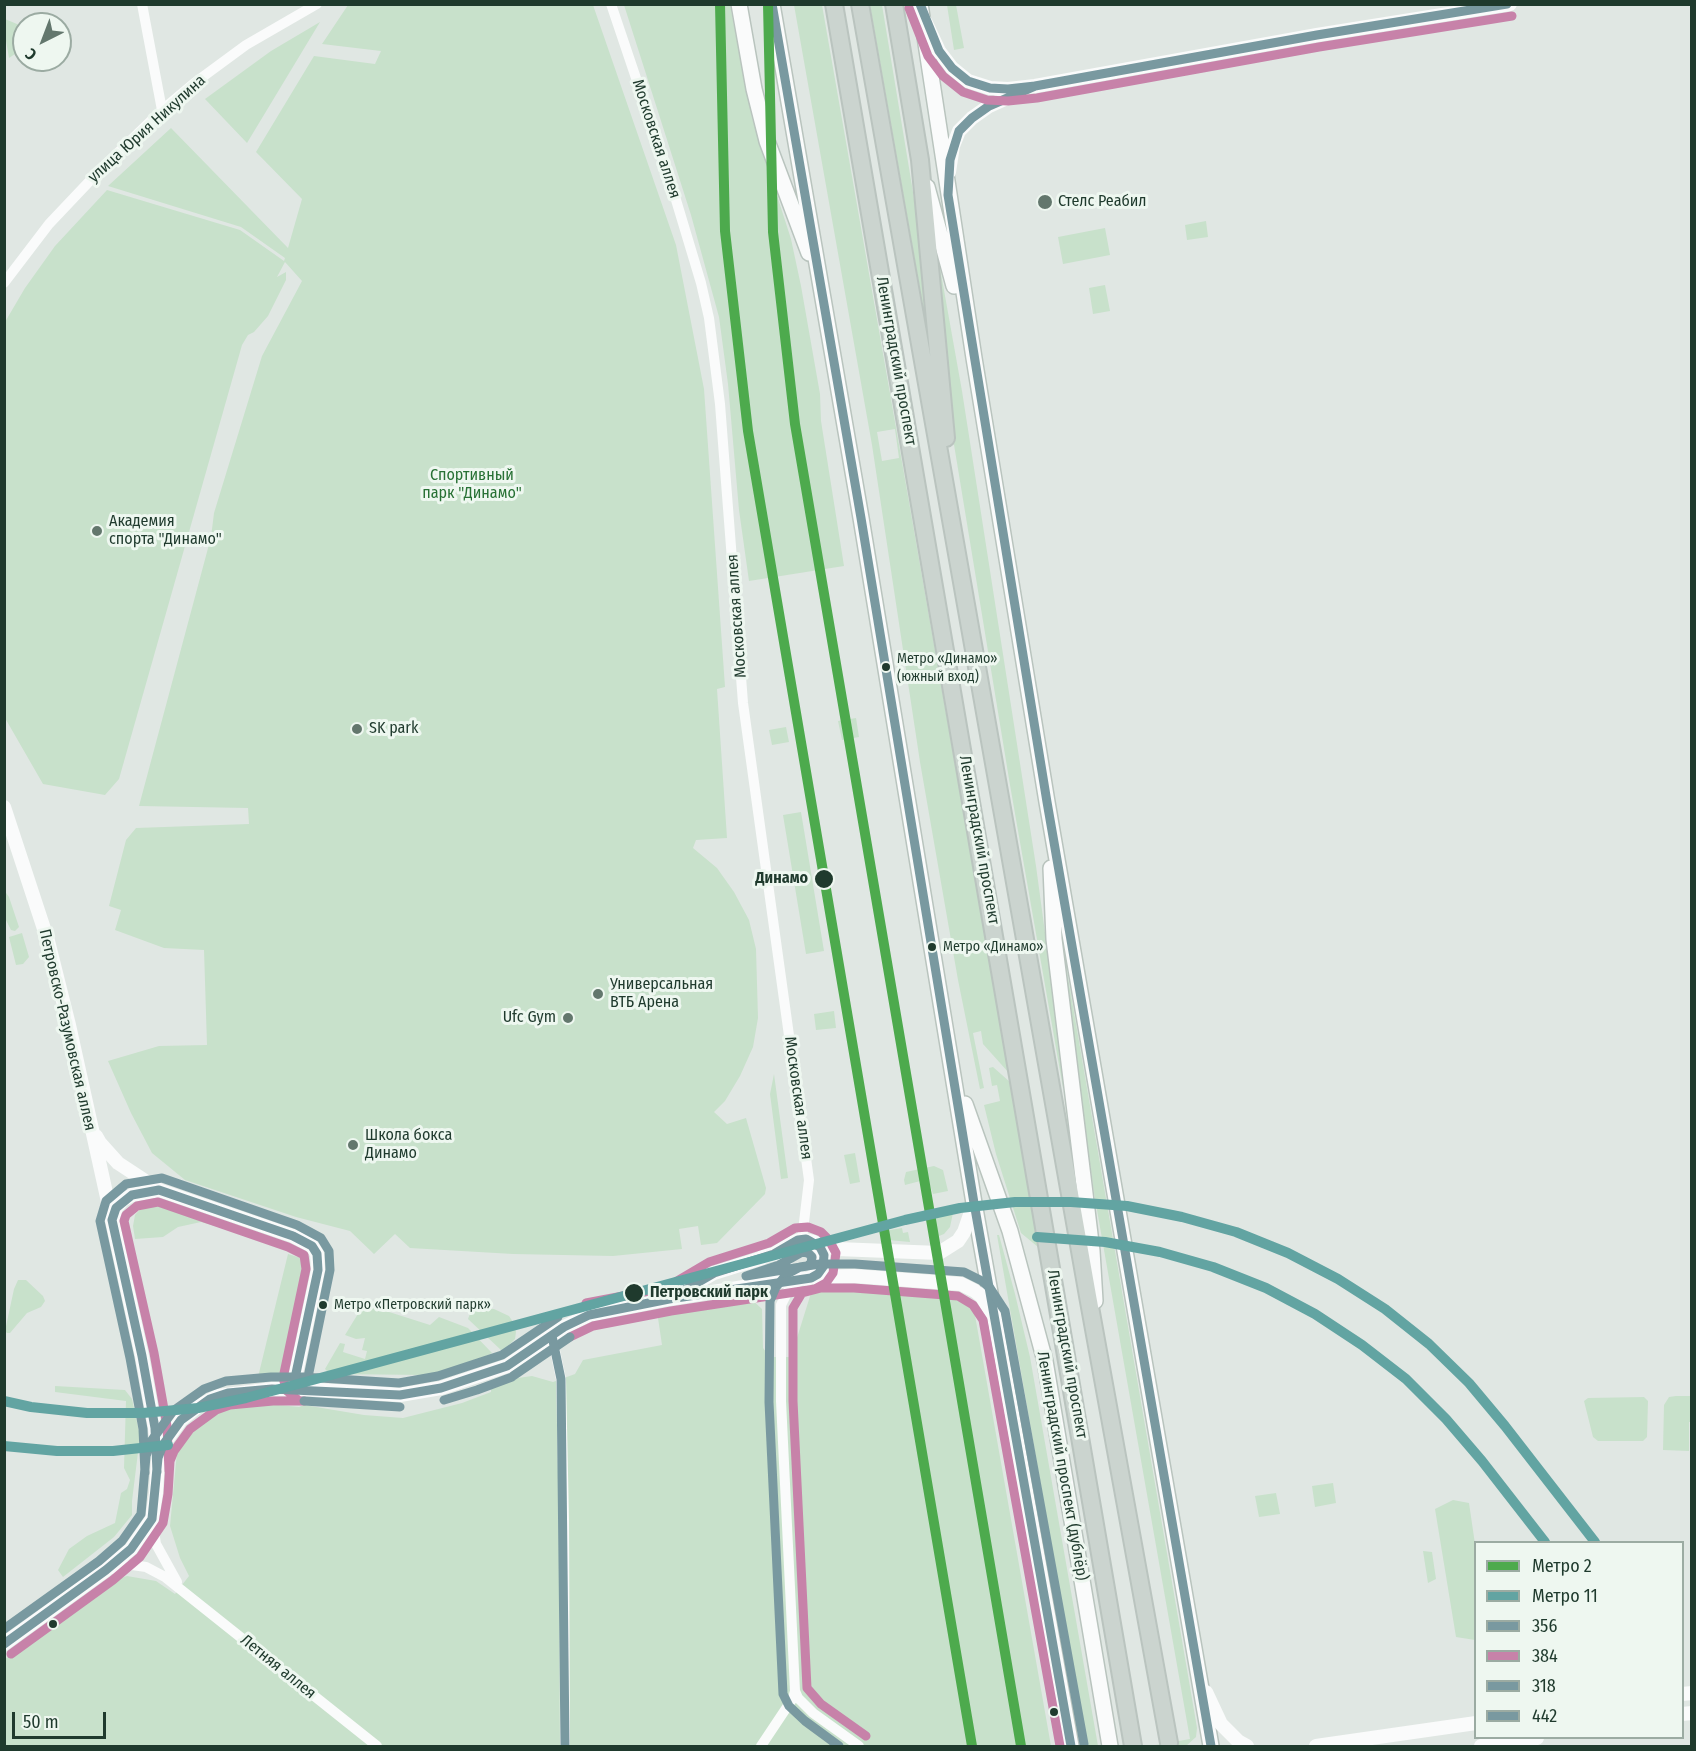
<!DOCTYPE html>
<meta charset="utf-8">
<style>
body{margin:0}
#map{position:relative;width:1696px;height:1751px;overflow:hidden;background:#e0e7e3;font-family:"Fira Sans Condensed",sans-serif}
canvas{display:block}
.frame{position:absolute;inset:0;border:6px solid #1f3a2d;pointer-events:none}
.legend{position:absolute;left:1474px;top:1541px;width:210px;height:198px;box-sizing:border-box;background:#eef7f0;border:2px solid #9baba2;margin:0;padding:8px 10px;list-style:none;font-size:18px;color:#1f3a2d}
.legend li{display:flex;align-items:center;gap:12px;height:30px}
.legend b{width:30px;border:2px solid #9baba2}
.north{position:absolute;left:12px;top:12px;width:60px;height:60px;box-sizing:border-box;background:#eef7f0;border:2px solid #9baba2;border-radius:50%;rotate:222deg;font-size:16px;font-weight:700;line-height:24px;text-align:center;color:#1f3a2d}
.north::after{content:'';display:block;margin:auto;width:21px;height:27px;background:#63776d;clip-path:polygon(50% 0,100% 100%,50% 72%,0 100%)}
.scale{position:absolute;left:12px;top:1712px;width:94px;height:27px;box-sizing:border-box;border:3px solid #1f3a2d;border-top:0;padding-left:8px;font-size:18px;line-height:21px;white-space:nowrap;color:#1f3a2d;-webkit-text-stroke:4px #eef7f0;paint-order:stroke}
</style>
<div id="map">
<canvas width="1696" height="1751"></canvas>
<div class="frame"></div>
<ul class="legend">
<li><b style="height:8px;background:#4daa4d"></b>Метро 2</li>
<li><b style="height:8px;background:#62a4a2"></b>Метро 11</li>
<li><b style="height:8px;background:#7999a0"></b>356</li>
<li><b style="height:8px;background:#c782a9"></b>384</li>
<li><b style="height:8px;background:#7999a0"></b>318</li>
<li><b style="height:8px;background:#7999a0"></b>442</li>
</ul>
<div class="north">С</div>
<div class="scale">50 m</div>
</div>
<script>
const g = document.querySelector('canvas').getContext('2d');
g.lineJoin = 'round';
function fill(path, color) {
  g.fillStyle = color;
  g.fill(path, 'evenodd');
}
function poly(rows) {
  const path = new Path2D();
  for (const r of rows) {
    path.moveTo(r[0], r[1]);
    for (let i = 2; i < r.length; i += 2) path.lineTo(r[i], r[i + 1]);
  }
  return path;
}
function stroke(path, color, width, dash) {
  g.strokeStyle = color;
  g.lineWidth = width;
  g.lineCap = dash ? 'butt' : 'round';
  g.setLineDash(dash || []);
  g.stroke(path);
}
function write(font, color, halo, rows, align = 'center') {
  g.font = font + ' "Fira Sans Condensed",sans-serif';
  g.lineWidth = 6;
  g.setLineDash([]);
  g.textBaseline = 'middle';
  g.strokeStyle = halo;
  g.fillStyle = color;
  for (const [text, x, y, turn = 0] of rows) {
    g.save();
    g.translate(x, y);
    g.rotate((+turn || 0) * Math.PI / 180);
    g.textAlign = isNaN(turn) ? turn : align;
    if (halo) g.strokeText(text, 0, 0);
    g.fillText(text, 0, 0);
    g.restore();
  }
}
const green = poly([
 [348,5,593,5,676,245,704,389,725,687,717,689,727,838,696,840,693,848,717,868,734,892,749,920,756,949,758,1018,753,1047,740,1076,725,1101,714,1112,727,1124,746,1118,766,1188,765,1194,717,1243,701,1245,698,1226,679,1229,682,1249,613,1256,513,1254,410,1248,395,1234,374,1254,350,1231,296,1217,185,1180,152,1153,131,1113,108,1061,159,1046,207,1045,204,950,164,948,115,930,121,910,109,906,126,840,136,828,249,824,248,808,139,806,211,537,214,513,262,356,302,281,285,262,277,277,286,272,286,280,268,316,254,332,248,335,242,345,119,779,105,795,43,784,5,718,5,322,25,288,55,246,107,190,240,230,284,261,285,258,241,227,108,186,171,128,288,248,302,199,256,152,314,56,375,64,381,51,322,44],
 [624,5,730,5,752,118,791,239,801,286,820,394,821,421,844,566,749,581,739,510,728,384,719,317,691,215],
 [794,5,822,5,1009,1073,983,1044,981,1031,973,1033,984,1088,980,1089,958,980,920,762,872,445],
 [895,429,899,458,882,461,877,432],
 [870,5,882,5,913,192,934,345,930,346],
 [947,5,956,5,964,48,954,50],
 [5,19,24,27,24,48,9,58,5,35],
 [320,22,247,143,205,99,271,51],
 [927,195,962,391,1036,866,1066,1088,1063,1088,1010,785,946,396],
 [1206,221,1208,237,1187,240,1185,225],
 [1105,228,1110,255,1063,264,1058,237],
 [1105,285,1110,311,1093,314,1089,288],
 [856,718,859,737,842,740,838,721],
 [786,727,789,742,772,745,769,730],
 [801,812,824,951,806,954,783,815],
 [4,890,9,897,19,927,15,931,11,930,5,918],
 [22,933,29,957,23,964,16,965,9,937],
 [1065,960,1195,1716,1197,1728,1196,1737,1186,1746,1150,1746,1190,1739,1094,1193,1062,961],
 [834,1011,836,1028,816,1030,814,1014],
 [993,1067,1010,1082,1038,1247,1021,1233,996,1154,984,1105,1000,1101,997,1085,992,1086,989,1068],
 [774,1074,788,1178,781,1179,770,1094],
 [855,1153,860,1182,850,1184,844,1155],
 [934,1166,943,1170,948,1191,933,1194,928,1179,905,1185,904,1180,906,1172],
 [156,1200,166,1201,283,1243,283,1245,201,1222,178,1227,163,1237,135,1239,133,1226,135,1215,144,1205],
 [953,1213,950,1227,944,1234,934,1238,930,1217],
 [902,1228,903,1233,908,1232,910,1242,888,1240,888,1232,890,1230],
 [997,1235,999,1235,1015,1294,1030,1357,1098,1746,1088,1746,1086,1743],
 [288,1254,304,1259,307,1262,309,1272,286,1368,275,1376,267,1379,258,1377],
 [18,1280,26,1280,43,1296,45,1301,41,1307,27,1313,10,1333,7,1333,5,1331,14,1289],
 [822,1288,881,1293,960,1295,969,1298,973,1304,1051,1746,5,1746,4,1660,100,1585,127,1576,156,1581,175,1594,189,1576,180,1558,170,1526,177,1452,182,1439,216,1412,248,1402,272,1402,279,1405,299,1407,304,1405,364,1415,403,1418,462,1403,491,1392,491,1388,518,1378,532,1376,553,1382,575,1374,583,1360,662,1345,658,1318,663,1311,742,1296,750,1298,762,1309,763,1348,770,1357,791,1357,811,1293],
 [364,1304,430,1325,439,1317,468,1328,492,1353,468,1365,426,1375,330,1374,325,1369,340,1343,345,1344,343,1352,365,1359,367,1351,362,1350,365,1338,356,1339,345,1335],
 [472,1308,494,1309,509,1316,513,1322,516,1332,515,1339,510,1344,502,1351,468,1319],
 [55,1386,125,1390,132,1399,140,1436,132,1501,132,1515,114,1537,63,1577,58,1570,69,1549,87,1536,115,1523,121,1493,127,1489,130,1480,124,1468,126,1401,55,1392],
 [1676,1396,1691,1396,1691,1422,1689,1422,1689,1451,1663,1450,1664,1405,1669,1397],
 [1644,1397,1648,1401,1647,1437,1643,1441,1598,1441,1593,1437,1584,1401,1588,1398],
 [1333,1483,1336,1503,1315,1507,1312,1486],
 [1276,1493,1280,1514,1259,1517,1255,1496],
 [1453,1500,1469,1503,1475,1544,1475,1640,1456,1637,1435,1509],
 [1423,1551,1432,1552,1436,1579,1428,1583]
]);
const minor = poly([
 [142,4,162,110],
 [611,4,667,170,701,283,709,318,720,404,743,703,809,1180,802,1239],
 [4,283,49,224,102,168,162,110,193,84,246,45,317,4],
 [552,1336,561,1379,564,1520,565,1746],
 [152,1519,156,1544,177,1582],
 [106,1570,132,1565,146,1567,165,1577,377,1746],
 [795,1691,798,1698,813,1713,859,1746],
 [761,1746,793,1698,795,1691,781,1401,781,1305,790,1287,802,1280]
]);
const tertiary = poly([
 [925,21,939,51,952,68,968,81,990,88,1008,89,1035,86,1317,35,1510,4],
 [949,172,953,146,959,131,972,118,989,106,1020,92],
 [4,807,48,941,69,1025,142,1356,155,1428,158,1458,156,1493,152,1519,131,1549,106,1570,4,1644],
 [96,1136,100,1143,118,1163,159,1190,293,1236,312,1246,317,1254,318,1270,295,1378,297,1384,304,1389],
 [112,1220,116,1208,123,1200,132,1195,159,1190],
 [818,1244,837,1249,939,1253,958,1241,964,1232,974,1203],
 [813,1277,854,1276,961,1284,975,1291,982,1297,993,1315],
 [676,1295,714,1273,762,1258,762,1257,774,1254,794,1242,802,1239,814,1242,823,1251,824,1263,818,1274,807,1279,798,1278,791,1274,786,1268,785,1259,786,1251,791,1245],
 [159,1456,163,1445,181,1420,197,1407,218,1396,272,1389,304,1389,400,1395,441,1388,507,1366,564,1327,589,1315,669,1299,800,1278],
 [1206,1692,1221,1724,1238,1741,1247,1746],
 [1682,1694,1692,1693],
 [1682,1714,1692,1713],
 [1316,1746,1476,1723],
 [1481,1746,1537,1738]
]);
const secondary = poly([
 [739,4,754,89,767,141,809,253],
 [772,4,861,518,974,1203,1071,1746],
 [920,4,974,358,1047,802,1211,1746],
 [927,187,954,286],
 [1051,868,1054,939,1092,1251,1095,1301],
 [965,1104,1010,1231,1045,1361,1110,1746]
]);
const primary = poly([
 [834,4,1133,1746],
 [860,4,1088,1296,1169,1743],
 [894,4,920,160,946,438]
]);
const bus1 = poly([
 [772,4,861,518,974,1203,1071,1746],
 [920,4,939,51,952,68,968,81,990,88,1008,89,1035,86],
 [1211,1746,1047,802,948,195,950,160,959,131,972,118,989,106,1035,86,1317,35,1507,4]
]);
const bus2 = poly([
 [909,8,928,56,943,76,963,92,987,100,1008,101,1037,98,1319,47,1512,16],
 [570,1337,593,1326,671,1311,815,1289,826,1283,833,1273,836,1253,829,1240,821,1232,808,1227,795,1228,769,1243,709,1262,665,1288,586,1303],
 [169,1471,167,1426,154,1353,124,1221,126,1215,137,1206,158,1202,288,1247,304,1255,306,1269,283,1378,287,1391,297,1399],
 [11,1654,113,1580,140,1557,163,1523,168,1494,170,1461,174,1451,190,1429,216,1410,230,1405,273,1401,304,1401],
 [866,1736,821,1704,807,1688,793,1401,793,1308,802,1293,821,1288,854,1288,958,1296,973,1305,983,1320,1060,1746]
]);
const bus3 = poly([
 [802,1252,808,1253,812,1257,811,1263,807,1266,746,1276,779,1265,802,1252],
 [513,1376,570,1337],
 [444,1400,477,1390,512,1377],
 [304,1401,400,1407],
 [145,1473,143,1429,130,1358,100,1221,106,1201,126,1184,162,1178,297,1225,321,1238,329,1251,330,1270,308,1377,311,1379],
 [4,1629,99,1561,122,1541,141,1514,146,1456,152,1440,173,1411,204,1389,226,1381,271,1377,305,1377,399,1383,438,1376,502,1355,558,1317],
 [839,1746,805,1721,789,1706,783,1694,769,1402,770,1301,776,1287,787,1274,800,1267,820,1264,855,1264,964,1272,982,1281,990,1288,1005,1311,1084,1744]
]);
const bus4 = poly([
 [806,1239,820,1247,824,1255,823,1267,818,1274,811,1278,669,1299,714,1273,774,1254,798,1240,806,1239],
 [552,1336,561,1379,565,1746],
 [157,1472,155,1428,142,1356,112,1220,116,1208,132,1195,159,1190,293,1236,312,1246,317,1254,318,1270,295,1378,297,1384,304,1389],
 [4,1644,106,1570,131,1549,152,1519,158,1458,163,1445,181,1420,210,1399,228,1393,272,1389,400,1395,441,1388,507,1366,564,1327,589,1315,669,1299]
]);
const metro1 = poly([
 [720,4,725,231,748,431,972,1746],
 [768,4,773,232,795,424,1021,1746]
]);
const metro2 = poly([
 [1037,1237,1105,1242,1160,1252,1213,1267,1266,1288,1315,1314,1362,1345,1406,1379,1446,1419,1482,1461,1545,1542],
 [4,1401,31,1407,87,1413,143,1413,198,1408,246,1398,905,1220,960,1208,1015,1202,1071,1202,1127,1206,1182,1217,1236,1232,1288,1253,1338,1279,1385,1309,1429,1344,1469,1383,1505,1426,1595,1542],
 [4,1446,57,1451,113,1451,168,1445]
]);
const markers = [
 [1045,202,8,"#63776d"],
 [97,531,6,"#63776d"],
 [886,667,5,"#1f3a2d"],
 [357,729,6,"#63776d"],
 [824,879,10,"#1f3a2d"],
 [932,947,5,"#1f3a2d"],
 [598,994,6,"#63776d"],
 [568,1018,6,"#63776d"],
 [353,1145,6,"#63776d"],
 [634,1293,10,"#1f3a2d"],
 [323,1305,5,"#1f3a2d"],
 [53,1624,5,"#1f3a2d"],
 [1054,1712,5,"#1f3a2d"]
];
const busNames = [
 ["Метро «Динамо»",897,659],
 ["(южный вход)",897,677],
 ["Метро «Динамо»",943,947],
 ["Метро «Петровский парк»",334,1305]
];
const streetNames = [
 ["улица Юрия Никулина",147,129,-42],
 ["Московская аллея",656,139,72],
 ["Ленинградский проспект",896,361,80],
 ["Московская аллея",737,616,-94],
 ["Ленинградский проспект",979,840,80],
 ["Петровско-Разумовская аллея",67,1030,77],
 ["Московская аллея",798,1098,82],
 ["Ленинградский проспект",1067,1354,80],
 ["Ленинградский проспект (дублёр)",1062,1466,80],
 ["Летняя аллея",278,1667,39]
];
const poiNames = [
 ["Стелс Реабил",1058,202],
 ["Академия",109,522],
 ["спорта \"Динамо\"",109,540],
 ["SK park",369,729],
 ["Универсальная",610,985],
 ["ВТБ Арена",610,1003],
 ["Ufc Gym",556,1018,"right"],
 ["Школа бокса",365,1136],
 ["Динамо",365,1154]
];
const parkNames = [
 ["Спортивный",472,476],
 ["парк \"Динамо\"",472,494]
];
const stopNames = [
 ["Динамо",808,879],
 ["Петровский парк",650,1293,"left"]
];
fill(green, '#c8e1cb');
stroke(secondary, '#b9c4be', 18);
stroke(primary, '#bac4bf', 20);
stroke(minor, '#fafbfb', 10);
stroke(tertiary, '#fafbfb', 14);
stroke(secondary, '#fafbfb', 15);
stroke(primary, '#cbd4cf', 16);
stroke(bus1, '#7999a0', 9);
stroke(bus2, '#c782a9', 9);
stroke(bus3, '#7999a0', 9);
stroke(bus4, '#7999a0', 9);
stroke(metro1, '#4daa4d', 10);
stroke(metro2, '#62a4a2', 10);
for (const [x, y, r, color] of markers) {
  const dot = new Path2D();
  dot.arc(x, y, r, 0, 2 * Math.PI);
  g.fillStyle = color;
  g.fill(dot);
  stroke(dot, '#eef7f0', 2);
}
write('14px', '#1f3a2d', '#eef7f0', busNames, 'left');
write('16px', '#1f3a2d', '#eef7f0', streetNames);
write('16px', '#1f3a2d', '#eef7f0', poiNames, 'left');
write('16px', '#287135', '#eef7f0', parkNames);
write('bold 16px', '#1f3a2d', '#eef7f0', stopNames, 'right');
</script>
